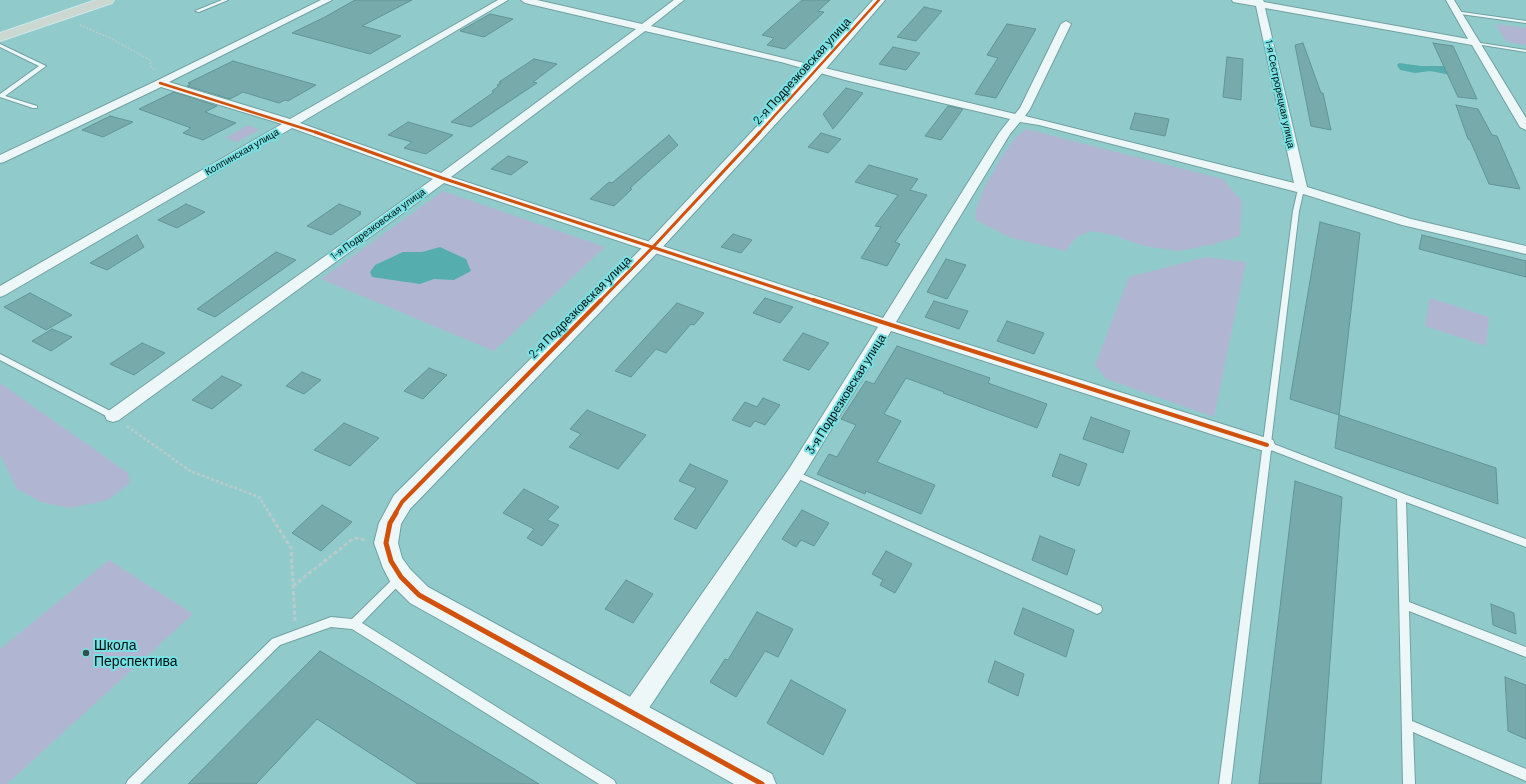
<!DOCTYPE html>
<meta charset="utf-8">
<style>
body{margin:0}
canvas{display:block;background:#91cacb}
</style>
<canvas width="1526" height="784"></canvas>
<script>
const g = document.querySelector('canvas').getContext('2d');
g.lineJoin = 'round';
function fill(path, color) {
  g.fillStyle = color;
  g.fill(path, 'evenodd');
}
function poly(rows) {
  const path = new Path2D();
  for (const r of rows) {
    path.moveTo(r[0], r[1]);
    for (let i = 2; i < r.length; i += 2) path.lineTo(r[i], r[i + 1]);
  }
  return path;
}
function stroke(path, color, width, dash) {
  g.strokeStyle = color;
  g.lineWidth = width;
  g.lineCap = dash ? 'butt' : 'round';
  g.setLineDash(dash || []);
  g.stroke(path);
}
function write(font, color, halo, rows, align = 'center') {
  g.font = font + ' Barlow,sans-serif';
  g.lineWidth = 4;
  g.setLineDash([]);
  g.textBaseline = 'middle';
  g.strokeStyle = halo;
  g.fillStyle = color;
  for (const [text, x, y, turn = 0] of rows) {
    g.save();
    g.translate(x, y);
    g.rotate((+turn || 0) * Math.PI / 180);
    g.textAlign = isNaN(turn) ? turn : align;
    if (halo) g.strokeText(text, 0, 0);
    g.fillText(text, 0, 0);
    g.restore();
  }
}
const green = poly([
 [1495,24,1526,28,1526,45,1507,42],
 [248,125,260,130,237,142,225,138],
 [1026,129,1223,179,1242,201,1240,236,1214,244,1179,251,1144,246,1113,235,1091,231,1077,237,1065,251,1012,238,975,220,977,206,984,188,1002,156,1016,137],
 [443,191,605,247,494,351,321,279],
 [403,252,422,252,454,280,434,279,420,284],
 [1206,257,1246,262,1214,417,1106,379,1095,365,1129,277],
 [1430,298,1489,317,1486,346,1425,326],
 [0,383,128,473,130,483,108,500,70,508,41,502,17,489,0,455],
 [109,560,193,614,7,784,0,784,0,649]
]);
const water = poly([
 [1399,63,1421,66,1448,66,1451,75,1430,71,1415,73,1400,70,1397,65],
 [440,247,466,259,471,271,454,280,434,279,420,284,372,277,370,272,375,265,403,252,422,252]
]);
const building = poly([
 [355,0,412,0,362,26,401,36,370,54,292,33,325,17,355,0],
 [802,0,830,0,818,11,824,12,785,49,767,45,774,38,762,35,802,0],
 [924,7,942,11,916,41,897,37,924,7],
 [490,14,513,19,484,37,460,31,490,14],
 [1007,24,1036,29,996,98,975,94,998,58,987,55,1007,24],
 [1303,43,1321,93,1323,93,1331,130,1311,126,1295,45,1303,43],
 [1433,43,1453,46,1477,99,1458,97,1433,43],
 [893,47,920,53,906,70,879,64,893,47],
 [1227,57,1243,59,1241,100,1223,97,1227,57],
 [534,59,557,64,533,82,537,83,471,127,451,122,494,92,492,91,499,86,497,85,501,83,499,82,534,59],
 [233,61,316,85,288,101,285,100,279,103,243,92,230,99,187,86,191,84,188,83,233,61],
 [846,88,863,93,833,129,823,114,846,88],
 [174,92,217,106,205,112,236,123,203,140,183,133,191,128,139,109,174,92],
 [1456,105,1478,109,1492,135,1497,136,1520,189,1489,184,1470,140,1468,139,1456,105],
 [948,106,963,109,941,140,925,136,948,106],
 [1135,113,1169,119,1165,136,1130,129,1135,113],
 [110,116,133,122,103,137,82,130,110,116],
 [408,122,453,135,426,154,404,148,412,142,388,135,408,122],
 [821,133,841,139,828,153,808,147,821,133],
 [669,135,678,145,630,188,632,189,614,206,590,199,609,182,612,183,669,135],
 [508,156,528,162,511,175,491,169,508,156],
 [869,165,918,179,910,190,927,195,895,242,900,244,887,266,861,258,881,227,875,226,898,195,855,182,869,165],
 [186,204,205,212,177,228,158,220,186,204],
 [339,204,361,212,359,213,361,214,331,235,307,226,339,204],
 [1320,222,1360,233,1339,415,1290,399,1320,222],
 [733,234,752,240,741,253,721,247,733,234],
 [137,235,144,247,107,270,90,263,137,235],
 [1422,235,1526,261,1526,277,1419,249,1422,235],
 [276,252,296,260,215,317,197,309,276,252],
 [946,259,966,265,947,299,927,292,946,259],
 [30,293,72,315,46,330,4,307,30,293],
 [765,298,793,307,780,323,753,313,765,298],
 [934,301,968,311,959,329,925,317,934,301],
 [677,303,704,313,694,325,691,324,666,353,656,349,631,377,615,371,677,303],
 [1007,321,1044,333,1034,354,997,341,1007,321],
 [52,329,72,337,51,351,32,341,52,329],
 [803,333,829,343,809,370,783,360,803,333],
 [142,343,165,353,134,375,110,364,142,343],
 [897,346,990,378,988,383,1047,404,1037,428,943,393,944,392,906,378,884,414,901,421,877,462,935,485,921,514,866,491,865,494,817,474,829,454,837,457,856,425,841,419,866,381,874,384,897,346],
 [429,368,447,375,423,399,404,391,429,368],
 [302,372,321,380,304,394,286,386,302,372],
 [222,376,242,385,212,409,192,400,222,376],
 [763,398,780,405,765,425,755,421,750,427,732,420,745,402,757,407,763,398],
 [587,410,646,435,618,469,569,447,581,434,570,429,587,410],
 [1339,415,1496,468,1498,504,1335,448,1339,415],
 [1091,417,1130,431,1123,453,1083,439,1091,417],
 [344,423,379,438,350,466,314,450,344,423],
 [1060,454,1087,464,1079,486,1052,476,1060,454],
 [690,464,728,481,696,529,674,519,696,488,679,481,690,464],
 [1295,481,1342,497,1321,784,1259,784,1295,481],
 [524,489,559,507,547,520,559,525,542,546,527,538,534,529,503,513,524,489],
 [322,505,352,522,321,551,292,533,322,505],
 [802,510,829,523,814,546,801,540,796,547,782,539,802,510],
 [1040,536,1075,550,1067,575,1032,560,1040,536],
 [886,551,912,564,895,593,880,585,883,580,872,574,886,551],
 [626,580,653,594,633,623,605,609,626,580],
 [1491,604,1514,613,1516,634,1493,625,1491,604],
 [1023,608,1074,630,1066,657,1014,634,1023,608],
 [757,612,793,629,778,657,765,651,736,697,710,682,725,659,728,660,757,612],
 [320,651,539,784,418,784,317,719,256,784,188,784,320,651],
 [995,661,1024,674,1018,696,988,682,995,661],
 [1505,677,1526,685,1526,739,1508,731,1505,677],
 [791,680,846,710,823,755,767,723,791,680]
]);
const pathFar2 = poly([
 [80,25,110,38,150,60,151,67,156,70]
]);
const pathFar1 = poly([
 [127,426,190,471,259,497,270,514]
]);
const path = poly([
 [269,513,291,548,295,621],
 [293,586,354,538,366,540]
]);
const service = poly([
 [222,0,228,0,199,12,195,11,222,0],
 [1455,11,1526,21,1526,23,1453,13,1453,11,1455,11],
 [1474,42,1526,50,1526,52,1476,44,1474,43,1474,42],
 [0,44,46,66,5,96,37,106,37,108,33,108,0,97,0,94,39,66,0,47,0,44],
 [1301,187,1304,189,1299,211,1271,443,1404,494,1526,539,1526,547,1406,502,1409,602,1526,647,1526,657,1409,611,1412,721,1526,769,1526,781,1413,732,1415,784,1403,784,1397,499,1271,450,1231,784,1219,784,1293,211,1298,189,1301,187],
 [0,354,116,414,117,416,116,418,110,418,0,360,0,354],
 [795,471,1101,606,1102,609,1101,612,1097,614,1093,612,792,476,791,474,792,472,795,471],
 [400,574,403,575,405,578,403,581,362,623,614,780,616,784,599,784,352,629,331,627,280,645,140,784,126,784,128,780,272,639,331,617,352,619,397,575,400,574]
]);
const minor = poly([
 [321,0,332,0,169,82,290,119,498,0,508,0,300,123,441,173,636,29,525,3,521,0,537,0,642,24,674,0,684,0,651,26,1015,114,1020,108,1061,24,1066,21,1071,24,1030,109,1025,116,1294,183,1256,6,1233,2,1232,0,1263,0,1264,2,1468,39,1446,0,1454,0,1526,118,1526,130,1520,127,1472,45,1265,8,1307,187,1411,219,1526,246,1526,254,1402,225,1297,192,1039,125,1020,122,1010,134,896,322,1273,440,1275,445,1273,450,1267,452,891,331,801,479,641,720,633,723,625,720,622,712,625,704,789,469,878,327,444,183,119,420,113,422,107,420,105,416,107,412,433,179,292,128,5,295,0,297,0,286,282,124,161,87,4,162,0,163,0,155,156,81,321,0],
 [645,31,781,62,845,80,1010,119,999,133,883,318,451,177,645,31]
]);
const tertiary = poly([
 [873,0,885,0,817,79,659,251,410,509,401,524,398,543,402,558,410,569,428,587,772,774,776,784,734,784,410,603,392,585,383,568,374,543,379,523,394,495,647,243,807,73,873,0]
]);
const trunk = poly([
 [96,0,114,0,112,3,0,41,0,33,96,0]
]);
const cyclewayFar3 = poly([
 [160,83,318,133],
 [759,133,879,0]
]);
const cyclewayFar2 = poly([
 [315,132,442,178,816,301],
 [600,301,653,247,760,132]
]);
const cyclewayFar1 = poly([
 [813,300,1267,445],
 [395,514,402,502,601,300]
]);
const cycleway = poly([
 [396,513,390,523,386,543,391,561,401,577,419,595,762,784]
]);
const markers = [
 [86,653,4,"#335051"]
];
const farStreetnames = [
 ["1-я Сестрорецкая улица",1280,94,78],
 ["Колпинская улица",242,152,-30],
 ["1-я Подрезковская улица",378,224,-36]
];
const streetNames = [
 ["2-я Подрезковская улица",802,71,-48],
 ["2-я Подрезковская улица",580,307,-45],
 ["3-я Подрезковская улица",846,394,-58]
];
const nearPoinames = [
 ["Школа",94,645],
 ["Перспектива",94,661]
];
fill(green, '#b0b6d2');
fill(water, '#56adae');
fill(building, '#76aaab');
stroke(building, '#629495', 1);
stroke(service, '#71a1a2', 2);
stroke(minor, '#71a1a2', 2);
stroke(tertiary, '#71a1a2', 2);
stroke(trunk, '#cee7e8', 2);
stroke(pathFar2, '#b9cacb', 1.5, [2, 1.5]);
stroke(pathFar1, '#b9cacb', 2.5, [3, 2]);
stroke(path, '#b9cacb', 3, [4, 2.5]);
fill(service, '#eef7f7');
fill(minor, '#eef7f7');
fill(tertiary, '#eef7f7');
fill(trunk, '#cbd8d2');
stroke(cyclewayFar3, '#d1520c', 2.5);
stroke(cyclewayFar2, '#d1520c', 3);
stroke(cyclewayFar1, '#d1520c', 4);
stroke(cycleway, '#d1520c', 5);
for (const [x, y, r, color] of markers) {
  const dot = new Path2D();
  dot.arc(x, y, r, 0, 2 * Math.PI);
  g.fillStyle = color;
  g.fill(dot);
  stroke(dot, '#79e1e3', 1.5);
}
write('10px', '#000f0f', '#79e1e3', farStreetnames);
write('12px', '#000f0f', '#79e1e3', streetNames);
write('14px', '#000f0f', '#79e1e3', nearPoinames, 'left');
</script>
